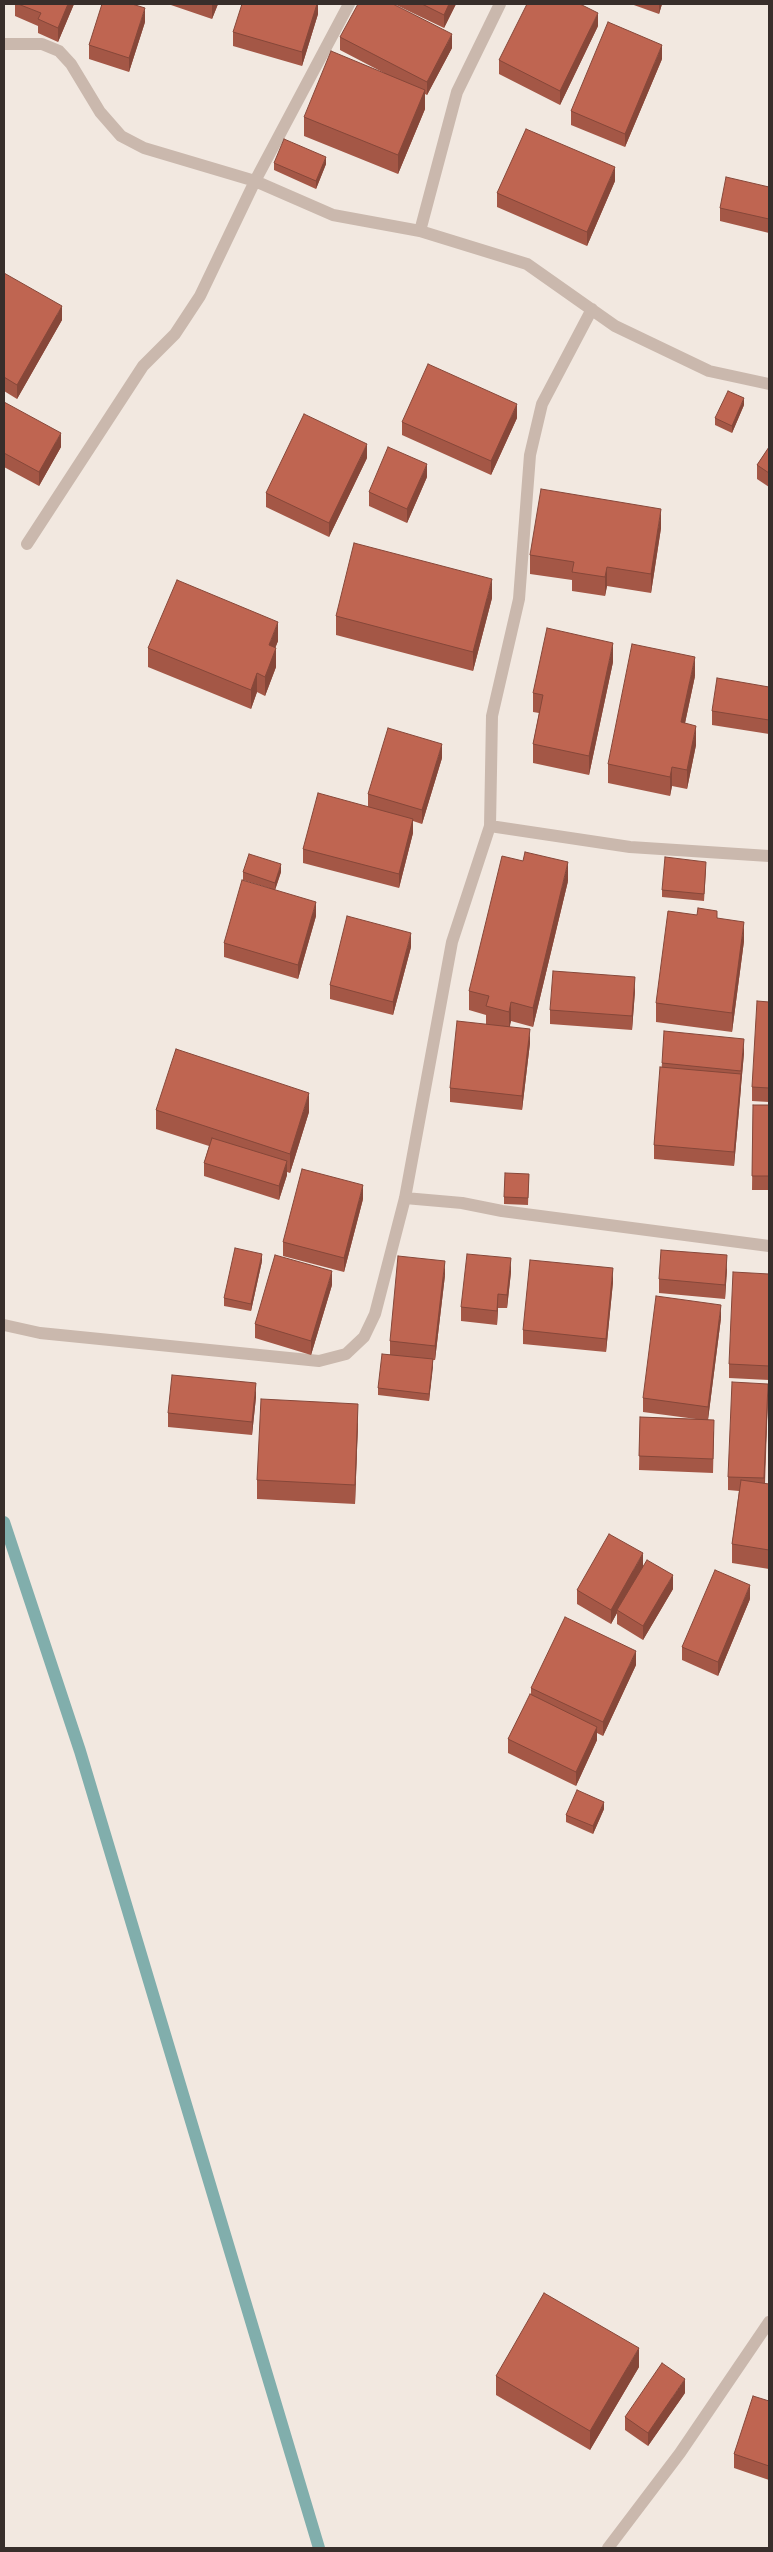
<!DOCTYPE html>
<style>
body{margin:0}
#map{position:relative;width:773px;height:2552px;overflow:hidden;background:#f2e8e0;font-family:"IBM Plex Sans",sans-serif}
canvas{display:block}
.frame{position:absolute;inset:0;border:5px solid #382e2b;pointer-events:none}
</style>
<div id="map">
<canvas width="773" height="2552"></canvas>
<div class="frame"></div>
</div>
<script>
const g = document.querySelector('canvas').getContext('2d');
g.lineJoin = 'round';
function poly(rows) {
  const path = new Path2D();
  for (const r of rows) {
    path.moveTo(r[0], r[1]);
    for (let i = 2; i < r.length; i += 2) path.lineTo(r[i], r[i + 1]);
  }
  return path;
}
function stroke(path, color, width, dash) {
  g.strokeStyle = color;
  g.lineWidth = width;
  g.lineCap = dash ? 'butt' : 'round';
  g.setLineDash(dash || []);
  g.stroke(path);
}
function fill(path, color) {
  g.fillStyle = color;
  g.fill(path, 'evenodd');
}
const stream = poly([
 [4,1522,80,1751,319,2548]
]);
const street = poly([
 [4,44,42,44,59,51,71,64,100,112,121,136,144,148,255,181,333,215,420,231,527,264,615,326,709,371,769,384],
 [420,231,457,92,500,4],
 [27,544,143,366,175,334,200,296,255,181,349,4],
 [490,826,630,847,769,856],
 [405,1198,462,1203,502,1211,769,1246],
 [4,1325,40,1333,319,1361,346,1354,364,1337,375,1314,405,1198,452,942,490,826,492,716,519,599,530,455,542,404,592,309],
 [608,2548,680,2453,769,2322]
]);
const wall = poly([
 [15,4,74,4,58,42,38,33,38,26,15,16],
 [168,4,218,4,212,19],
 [318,4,318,14,302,66,233,46,233,32],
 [394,4,456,4,444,28],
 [631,4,662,4,659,14],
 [145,22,129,72,89,59,89,45],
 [598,26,560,105,499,74,499,60],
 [340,37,452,48,427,95,425,94,425,109,398,174,304,136,304,117,384,73,340,50],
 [662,59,625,147,571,125,571,111],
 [274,163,326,164,316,189,274,170],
 [615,181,587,246,497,207,497,193],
 [769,187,769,233,720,221,720,208],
 [4,273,62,320,17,399,4,391],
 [4,402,61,447,39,486,4,467],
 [744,405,732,433,715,425,715,418],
 [517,418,491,475,402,435,402,422],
 [769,447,769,487,757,479,757,465],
 [367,458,329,537,266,507,266,493],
 [427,477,407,523,369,506,369,492],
 [661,528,651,593,607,586,605,596,572,591,572,580,530,574,530,555],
 [492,598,473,671,336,635,336,616],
 [278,641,275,648,276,667,265,696,257,692,251,709,148,667,148,648],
 [613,662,589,775,533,763,533,744,539,713,533,712,533,693],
 [695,676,685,723,696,745,687,789,672,786,670,796,608,783,608,764],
 [769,687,769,734,712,725,712,711],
 [442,758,422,824,413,821,413,833,399,888,303,863,303,849,368,807,368,794],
 [706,869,704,901,662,897,662,890],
 [243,872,281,872,275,890,316,916,298,979,224,957,224,943,269,888,243,880],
 [568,881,533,1027,511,1021,509,1027,530,1043,522,1110,450,1102,450,1088,486,1024,486,1015,469,1010,469,991],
 [717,918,744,941,732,1032,656,1022,656,1003],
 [411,947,393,1015,330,999,330,985],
 [635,991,632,1030,550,1024,550,1010],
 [769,1002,769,1102,752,1101,752,1087],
 [744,1053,734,1166,654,1159,654,1145,662,1063],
 [753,1105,769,1105,769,1190,752,1190],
 [156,1110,309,1112,290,1173,287,1172,287,1175,279,1200,204,1176,204,1163,209,1146,156,1129],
 [529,1174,528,1205,504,1204,504,1197],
 [363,1199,344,1272,283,1256,283,1242],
 [262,1261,251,1311,224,1306,224,1298],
 [727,1269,725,1299,659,1293,659,1279],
 [511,1272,507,1308,498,1308,497,1325,461,1321,461,1307],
 [769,1274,769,1380,729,1378,729,1364],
 [445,1275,435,1360,433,1360,429,1401,378,1395,378,1388,390,1354,390,1341],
 [613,1282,606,1352,523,1344,523,1330],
 [332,1285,311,1355,255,1338,255,1324],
 [721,1318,708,1419,714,1433,713,1473,639,1470,640,1417,696,1419,643,1412,643,1398],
 [256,1397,252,1435,168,1427,168,1413],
 [768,1397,765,1484,769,1484,769,1569,732,1563,732,1544,739,1491,728,1490,728,1477],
 [358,1423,355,1504,257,1499,257,1480],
 [643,1567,673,1589,643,1640,617,1624,617,1613,611,1624,577,1604,577,1590],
 [750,1599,718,1676,682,1660,682,1647],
 [636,1665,603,1736,597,1733,597,1740,576,1786,508,1753,508,1739,531,1694,531,1688],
 [604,1809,593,1834,566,1822,566,1815],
 [639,2367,590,2450,496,2395,496,2376],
 [685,2393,648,2446,625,2430,625,2417],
 [769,2401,769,2480,734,2468,734,2454]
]);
const shadedWall = poly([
 [68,4,74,4,58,42,58,28],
 [213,4,218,4,212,19,212,5],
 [317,4,318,4,318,14,302,66,302,52],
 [449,4,456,4,444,28,444,15],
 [659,4,662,4,659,14],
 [145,8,145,22,129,72,129,58],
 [598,13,598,26,560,105,560,91],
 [452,34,452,48,427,95,427,82],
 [662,45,662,59,625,147,625,134],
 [425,90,425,109,398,174,398,155],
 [326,157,326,164,316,189,316,181],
 [615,167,615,181,587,246,587,232],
 [62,306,62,320,17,399,17,385],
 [744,398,744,405,732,433,732,426],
 [517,404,517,418,491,475,491,461],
 [61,433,61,447,39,486,39,472],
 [367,444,367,458,329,537,329,523],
 [427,464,427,477,407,523,407,509],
 [661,509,661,528,651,593,651,574],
 [607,567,607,586,605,596,605,577],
 [492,579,492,598,473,671,473,652],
 [278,622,278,641,269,664,269,645],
 [613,643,613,662,589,775,589,756],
 [276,648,276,667,265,696,265,677],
 [695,657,695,676,681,742,681,722],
 [257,673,257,692,251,709,251,690],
 [696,726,696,745,687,789,687,770],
 [442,744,442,758,422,824,422,810],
 [672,767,672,786,670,796,670,777],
 [413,819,413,833,399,888,399,874],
 [568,862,568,881,533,1027,533,1008],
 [281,864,281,872,275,890,275,883],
 [316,902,316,916,298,979,298,965],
 [744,922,744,941,732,1032,732,1013],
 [411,933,411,947,393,1015,393,1002],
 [635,977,635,991,632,1030,632,1016],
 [511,1002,511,1021,509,1031,509,1012],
 [530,1029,530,1043,522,1110,522,1096],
 [744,1039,744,1053,741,1085,741,1071],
 [741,1074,741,1088,734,1166,734,1152],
 [309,1093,309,1112,290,1173,290,1154],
 [287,1161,287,1175,279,1200,279,1186],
 [363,1185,363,1199,344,1272,344,1258],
 [262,1254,262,1261,251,1311,251,1304],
 [727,1255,727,1269,725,1299,725,1285],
 [511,1258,511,1272,507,1308,507,1295],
 [445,1261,445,1275,435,1360,435,1346],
 [613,1268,613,1282,606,1352,606,1339],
 [332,1271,332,1285,311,1355,311,1341],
 [498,1294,498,1308,497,1325,497,1311],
 [721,1305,721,1318,708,1420,708,1407],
 [433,1359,433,1367,429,1401,429,1394],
 [256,1383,256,1397,252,1435,252,1422],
 [768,1384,768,1397,764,1492,764,1478],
 [358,1404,358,1423,355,1504,355,1485],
 [643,1553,643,1567,617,1610,617,1613,611,1624,611,1610],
 [673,1575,673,1589,643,1640,643,1626],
 [750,1585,750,1599,718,1676,718,1662],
 [636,1651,636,1665,603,1736,603,1722],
 [597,1727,597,1740,576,1786,576,1772],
 [604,1802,604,1809,593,1834,593,1826],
 [639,2348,639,2367,590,2450,590,2431],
 [685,2379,685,2393,648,2446,648,2433]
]);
const building = poly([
 [18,4,68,4,58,28,38,19,41,13,18,4],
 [102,4,132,4,145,8,129,58,89,45,102,4],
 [242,4,317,4,302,52,233,32,242,4],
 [358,4,393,4,452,34,427,82,340,37,358,4],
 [422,4,449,4,444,15,422,4],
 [527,4,580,4,598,13,560,91,499,60,527,4],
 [608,22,662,45,625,134,571,111,608,22],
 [331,51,425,90,398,155,304,117,331,51],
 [526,129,615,167,587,232,497,193,526,129],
 [284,139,326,157,316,181,274,163,284,139],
 [726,177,769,187,769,219,720,208,726,177],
 [4,273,62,306,17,385,4,377,4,273],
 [428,364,517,404,491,461,402,422,428,364],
 [728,391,744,398,732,426,715,418,728,391],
 [4,402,61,433,39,472,4,453,4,402],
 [304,414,367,444,329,523,266,493,304,414],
 [388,447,427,464,407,509,369,492,388,447],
 [769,447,769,473,757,465,769,447],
 [541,489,661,509,651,574,607,567,605,577,572,572,574,562,530,555,541,489],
 [354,543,492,579,473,652,336,616,354,543],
 [177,580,278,622,269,645,276,648,265,677,257,673,251,690,148,648,177,580],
 [547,628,613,643,589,756,533,744,543,695,533,693,547,628],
 [632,644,695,657,681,722,696,726,687,770,672,767,670,777,608,764,632,644],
 [717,678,769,687,769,720,712,711,717,678],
 [388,728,442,744,422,810,368,794,388,728],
 [318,793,413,819,399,874,303,849,318,793],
 [525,852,568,862,533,1008,511,1002,509,1012,486,1006,489,996,469,991,502,856,523,861,525,852],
 [249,854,281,864,275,883,243,872,249,854],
 [665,857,706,862,704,894,662,890,665,857],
 [242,880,316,902,298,965,224,943,242,880],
 [698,908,717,911,717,918,744,922,732,1013,656,1003,668,911,697,915,698,908],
 [347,916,411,933,393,1002,330,985,347,916],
 [553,971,635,977,632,1016,550,1010,553,971],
 [757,1001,769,1002,769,1088,752,1087,757,1001],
 [457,1021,530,1029,522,1096,450,1088,457,1021],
 [664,1031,744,1039,741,1071,662,1063,664,1031],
 [176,1049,309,1093,290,1154,156,1110,176,1049],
 [660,1067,741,1074,734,1152,654,1145,660,1067],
 [753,1105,769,1105,769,1176,752,1176,753,1105],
 [212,1138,287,1161,279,1186,204,1163,212,1138],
 [302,1169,363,1185,344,1258,283,1242,302,1169],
 [505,1173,529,1174,528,1198,504,1197,505,1173],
 [235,1248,262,1254,251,1304,224,1298,235,1248],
 [661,1250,727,1255,725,1285,659,1279,661,1250],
 [467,1254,511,1258,507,1295,498,1294,497,1311,461,1307,467,1254],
 [275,1255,332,1271,311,1341,255,1324,275,1255],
 [398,1256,445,1261,435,1346,390,1341,398,1256],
 [530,1260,613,1268,606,1339,523,1330,530,1260],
 [733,1272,769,1274,769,1366,729,1364,733,1272],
 [656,1296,721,1305,708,1407,643,1398,656,1296],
 [382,1354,433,1359,429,1394,378,1388,382,1354],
 [172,1375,256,1383,252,1422,168,1413,172,1375],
 [732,1382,768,1384,764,1478,728,1477,732,1382],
 [261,1399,358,1404,355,1485,257,1480,261,1399],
 [640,1417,714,1420,713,1459,639,1456,640,1417],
 [741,1480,769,1484,769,1550,732,1544,741,1480],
 [609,1534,643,1553,611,1610,577,1590,609,1534],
 [647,1560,673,1575,643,1626,617,1610,647,1560],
 [715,1570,750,1585,718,1662,682,1647,715,1570],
 [565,1617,636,1651,603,1722,531,1688,565,1617],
 [530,1694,597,1727,576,1772,508,1739,530,1694],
 [577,1790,604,1802,593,1826,566,1815,577,1790],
 [544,2293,639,2348,590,2431,496,2376,544,2293],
 [662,2363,685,2379,648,2433,625,2417,662,2363],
 [753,2396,769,2401,769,2466,734,2454,753,2396]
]);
stroke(stream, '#81aeac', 12);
stroke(street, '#cab8ad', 12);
fill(wall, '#a45746');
fill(shadedWall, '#864739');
fill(building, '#bf6551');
stroke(building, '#864739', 1);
</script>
